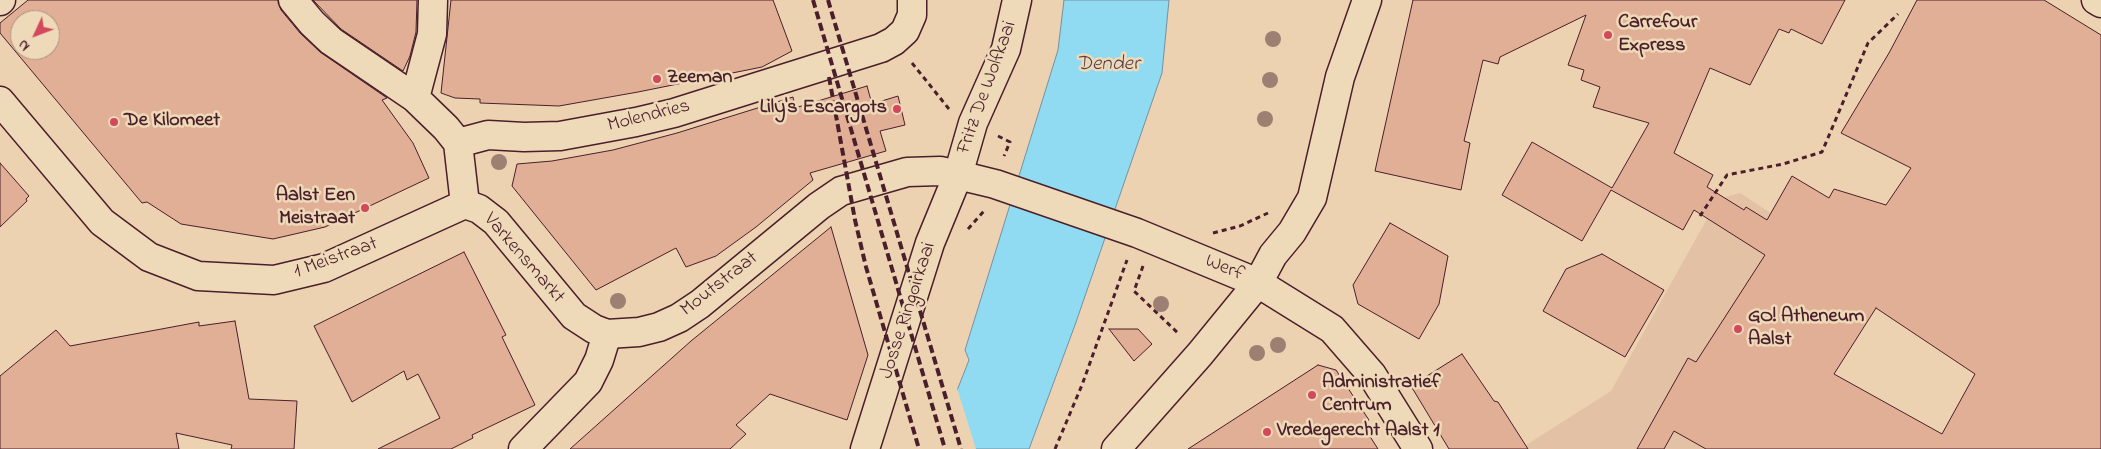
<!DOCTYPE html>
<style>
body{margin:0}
#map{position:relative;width:2101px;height:449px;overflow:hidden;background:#edd2b2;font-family:"Indie Flower",sans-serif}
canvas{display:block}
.north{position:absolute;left:10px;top:10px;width:50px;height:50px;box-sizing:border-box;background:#eed9b8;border:1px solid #ac8f80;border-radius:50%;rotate:227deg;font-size:14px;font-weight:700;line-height:20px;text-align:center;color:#4a1f2b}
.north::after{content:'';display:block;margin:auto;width:18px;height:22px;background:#d1495b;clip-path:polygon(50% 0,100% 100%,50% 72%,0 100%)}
</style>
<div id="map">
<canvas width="2101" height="449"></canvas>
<div class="north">N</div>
</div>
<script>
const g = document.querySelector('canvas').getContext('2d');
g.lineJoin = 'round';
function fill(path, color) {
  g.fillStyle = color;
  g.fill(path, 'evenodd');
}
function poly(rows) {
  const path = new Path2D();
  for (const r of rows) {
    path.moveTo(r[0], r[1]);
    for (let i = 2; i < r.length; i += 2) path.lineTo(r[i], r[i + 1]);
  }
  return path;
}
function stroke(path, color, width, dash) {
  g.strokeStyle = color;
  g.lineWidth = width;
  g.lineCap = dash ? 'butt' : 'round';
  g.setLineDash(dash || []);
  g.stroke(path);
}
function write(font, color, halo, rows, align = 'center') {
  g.font = font + ' "Indie Flower",sans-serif';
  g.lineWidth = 5;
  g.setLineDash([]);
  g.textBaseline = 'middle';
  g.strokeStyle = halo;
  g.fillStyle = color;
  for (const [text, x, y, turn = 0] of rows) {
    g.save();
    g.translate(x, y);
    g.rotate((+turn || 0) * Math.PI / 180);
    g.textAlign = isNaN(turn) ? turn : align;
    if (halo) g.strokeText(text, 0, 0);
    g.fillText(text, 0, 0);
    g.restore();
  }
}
const built = poly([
 [1740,193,1786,223,1793,386,1889,449,1520,449,1611,391,1718,199]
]);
const water = poly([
 [1064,0,1169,0,1162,73,1075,325,1029,449,934,449,969,360,965,350,1058,50,1064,0]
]);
const pier = poly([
 [956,385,976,449,931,449,931,448]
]);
const building = poly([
 [28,0,278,0,281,10,300,33,320,52,387,98,382,100,413,143,429,178,325,227,273,239,181,224,147,202,142,203,0,33,0,23,28,0],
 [20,20,50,20,50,50,20,50,20,20],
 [313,0,417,0,416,32,410,56,403,71,341,29,313,0],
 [451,0,773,0,792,51,762,67,638,92,559,106,480,103,480,99,455,98,441,93,451,0],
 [1413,0,1845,0,1822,44,1791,29,1789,33,1779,29,1750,85,1710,68,1674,153,1713,175,1707,187,1744,210,1746,207,1767,220,1792,176,1829,198,1834,189,1886,205,1911,168,1841,133,1889,53,1917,0,2044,0,2101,35,2101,449,1706,449,1674,431,1664,449,1637,449,1688,358,1696,362,1765,255,1694,210,1683,230,1611,190,1582,241,1502,195,1532,142,1612,188,1649,123,1593,107,1600,87,1581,80,1584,70,1568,65,1586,15,1500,57,1498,64,1483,60,1464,141,1470,143,1461,190,1375,171,1413,0],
 [1876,308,1975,374,1942,434,1834,374,1876,308],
 [867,86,872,104,898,96,905,125,880,131,886,151,810,173,813,180,756,227,716,256,686,267,676,248,596,290,512,186,517,164,552,161,613,150,677,133,793,97,795,108,867,86],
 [0,163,29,196,26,199,27,201,0,227,0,163],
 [1390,223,1448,256,1439,304,1419,339,1358,304,1353,285,1390,223],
 [831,227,868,355,847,420,770,394,736,425,746,434,730,449,570,449,691,341,831,227],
 [464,252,506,335,502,337,535,405,472,435,473,438,451,449,378,449,440,418,418,374,407,380,404,371,352,402,314,326,464,252],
 [1602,254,1664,290,1625,357,1543,311,1566,269,1602,254],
 [235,321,249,399,297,401,294,449,231,449,232,445,176,433,179,449,0,449,0,376,56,330,70,346,199,322,199,326,235,321],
 [1109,329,1138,329,1152,344,1134,361,1109,329],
 [1462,354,1494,401,1498,402,1528,449,1449,449,1411,386,1462,354],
 [1318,365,1336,370,1369,420,1362,424,1378,449,1188,449,1318,365]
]);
const path = poly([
 [912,63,949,109],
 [998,136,1010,142,1004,156],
 [1700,216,1727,175,1783,164,1822,152,1868,43,1898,14],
 [968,229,984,211],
 [1213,233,1240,226,1268,213],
 [1143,266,1134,291,1179,334],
 [1055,449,1082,385,1127,260]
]);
const street = poly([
 [293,0,312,23,331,41,415,98,446,128,458,143],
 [2096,0,2101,3],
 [0,1,1,0],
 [415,98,432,34,433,0],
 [458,143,488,135,524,137,560,136,636,122,674,113,881,48,894,41,905,31,912,15,912,0],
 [458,143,465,204],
 [523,449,588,382,599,360,607,334],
 [865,449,930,243,958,175,973,123,1006,49,1017,0],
 [1116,449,1200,354,1258,283]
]);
const secondary = poly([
 [0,101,102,222,149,257,198,276,274,280,324,268,465,204,479,209,496,222,574,316,594,329,607,334,639,332,659,327,679,318,700,304,819,206,841,191,907,172,940,171,958,175,995,184,1137,233,1258,283,1332,329,1372,375,1418,449],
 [1258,283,1273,255,1292,232,1312,198,1340,77,1367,0]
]);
const rail = poly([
 [813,0,945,449],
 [828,0,961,449],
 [829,77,855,220,866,267,919,449]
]);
const trees = [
 [1273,39],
 [1270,80],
 [1265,119],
 [499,162],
 [618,301],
 [1161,304],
 [1278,345],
 [1257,353]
];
const markers = [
 [1608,35,5,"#d1495b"],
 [657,79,5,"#d1495b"],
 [897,109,5,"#d1495b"],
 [114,122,5,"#d1495b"],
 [365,208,5,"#d1495b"],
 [1738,329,5,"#d1495b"],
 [1312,395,5,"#d1495b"],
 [1267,432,5,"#d1495b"]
];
const poiNames = [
 ["Carrefour",1618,24],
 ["Express",1618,47],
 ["Zeeman",667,79],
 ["Lily's Escargots",887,109,"right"],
 ["De Kilomeet",124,122],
 ["Aalst Een",355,197,"right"],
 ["Meistraat",355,220,"right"],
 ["GO! Atheneum",1748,318],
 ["Aalst",1748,341],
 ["Administratief",1322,384],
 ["Centrum",1322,407],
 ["Vredegerecht Aalst 1",1277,432]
];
const streetNames = [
 ["Fritz De Wolfkaai",988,88,-70],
 ["Molendries",649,117,-14],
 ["1 Meistraat",336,259,-20],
 ["Varkensmarkt",523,259,49],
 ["Werf",1224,269,23],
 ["Moutstraat",720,285,-38],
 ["Josse Ringoirkaai",909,311,-72]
];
const waterNames = [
 ["Dender",1108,66]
];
fill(built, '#e3c1a4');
fill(water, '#90dbf1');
stroke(water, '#7490a2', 1);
fill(pier, '#edd2b2');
fill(building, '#e0af95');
stroke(building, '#4a1f2b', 1);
stroke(street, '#4a1f2b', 31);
stroke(secondary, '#4a1f2b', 31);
stroke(path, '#4a1f2b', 3, [5, 4]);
stroke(street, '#eed9b8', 28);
stroke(secondary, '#eed9b8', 28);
stroke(rail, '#4a1f2b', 4, [8, 4]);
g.fillStyle = '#9d8071';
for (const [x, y] of trees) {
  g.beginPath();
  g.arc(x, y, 8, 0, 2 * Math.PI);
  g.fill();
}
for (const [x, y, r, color] of markers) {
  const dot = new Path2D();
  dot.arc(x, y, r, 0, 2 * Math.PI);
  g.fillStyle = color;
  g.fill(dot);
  stroke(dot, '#eed9b8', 2);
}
write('bold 20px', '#4a1f2b', '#eed9b8', poiNames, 'left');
write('20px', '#4a1f2b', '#eed9b8', streetNames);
write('italic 21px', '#543b49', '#eed9b8', waterNames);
</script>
